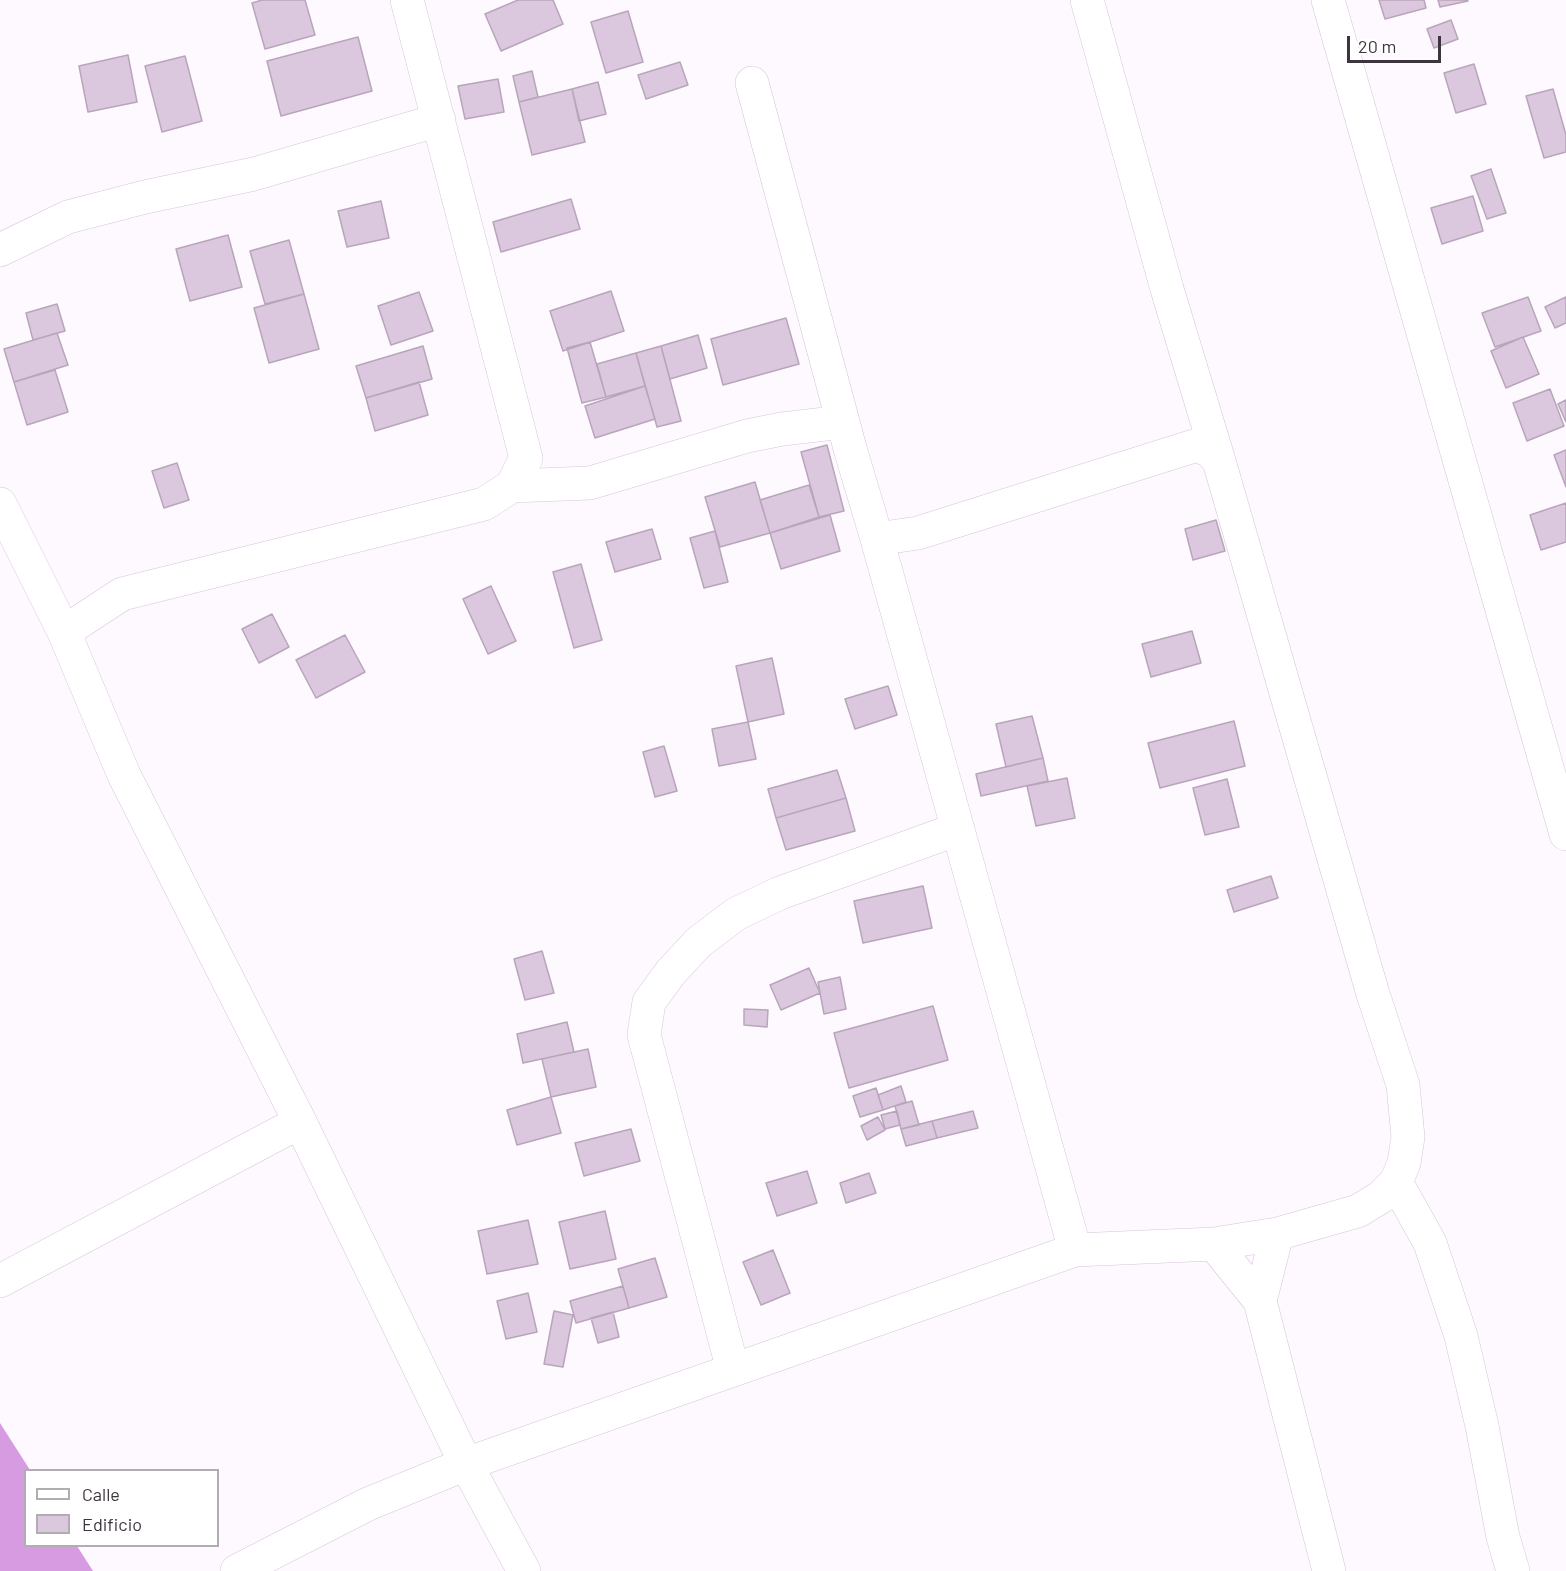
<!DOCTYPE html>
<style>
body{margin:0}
#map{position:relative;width:1566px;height:1571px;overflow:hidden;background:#fdf9fe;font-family:Barlow,sans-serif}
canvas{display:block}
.legend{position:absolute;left:24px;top:1469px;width:195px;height:78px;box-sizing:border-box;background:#fff;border:2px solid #b1aeb2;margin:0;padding:8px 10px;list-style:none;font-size:18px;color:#3d353e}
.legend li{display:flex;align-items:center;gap:12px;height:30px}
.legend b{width:30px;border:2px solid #b1aeb2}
.scale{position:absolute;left:1347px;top:36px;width:94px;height:27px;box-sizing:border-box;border:3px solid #3d353e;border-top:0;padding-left:8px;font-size:18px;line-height:21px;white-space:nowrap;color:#3d353e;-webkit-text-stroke:4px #fff;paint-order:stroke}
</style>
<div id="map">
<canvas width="1566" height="1571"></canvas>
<ul class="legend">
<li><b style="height:8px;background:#fff"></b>Calle</li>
<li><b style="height:16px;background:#dcc8de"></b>Edificio</li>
</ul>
<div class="scale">20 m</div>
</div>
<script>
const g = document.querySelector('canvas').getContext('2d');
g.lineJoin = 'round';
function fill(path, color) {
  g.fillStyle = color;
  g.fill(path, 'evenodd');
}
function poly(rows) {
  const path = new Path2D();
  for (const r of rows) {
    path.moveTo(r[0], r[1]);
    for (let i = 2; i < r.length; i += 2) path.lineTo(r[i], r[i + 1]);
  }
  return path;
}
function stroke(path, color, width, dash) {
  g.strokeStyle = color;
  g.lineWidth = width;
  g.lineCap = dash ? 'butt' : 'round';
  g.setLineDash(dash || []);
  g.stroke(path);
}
const forest = poly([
 [0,1423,30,1470,26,1470,26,1546,77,1546,93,1571,0,1571]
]);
const building = poly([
 [262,0,305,0,315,35,265,49,252,3,262,0],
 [518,0,553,0,563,24,501,51,485,14,518,0],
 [1379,0,1424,0,1426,8,1385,19,1379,0],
 [1438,0,1467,0,1468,1,1440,7,1438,0],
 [628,11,643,62,606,73,591,22,628,11],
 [1451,20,1458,39,1434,48,1427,29,1451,20],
 [358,37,372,91,281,116,267,61,358,37],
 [128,55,137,102,88,112,79,66,128,55],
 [185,56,202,121,162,132,145,66,185,56],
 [680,62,688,85,646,99,638,75,680,62],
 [1474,64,1486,104,1456,113,1444,73,1474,64],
 [532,71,538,97,519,102,513,76,532,71],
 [498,79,504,112,465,119,458,86,498,79],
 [598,82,606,114,579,121,572,89,598,82],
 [572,89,585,142,532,155,519,102,572,89],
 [1553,89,1566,135,1566,152,1544,158,1526,96,1553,89],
 [1491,169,1506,213,1487,219,1471,176,1491,169],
 [1473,196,1483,231,1442,244,1431,208,1473,196],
 [571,199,580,229,501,252,493,222,571,199],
 [381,201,389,238,347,247,338,211,381,201],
 [228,235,242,287,190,301,176,249,228,235],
 [289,240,304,294,265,304,250,251,289,240],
 [611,291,624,331,563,351,550,311,611,291],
 [419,292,433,331,391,345,378,306,419,292],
 [304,294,319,349,269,363,254,308,304,294],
 [1528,297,1541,331,1495,347,1482,313,1528,297],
 [1566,297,1566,323,1555,328,1545,307,1566,297],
 [57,304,65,331,33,340,26,313,57,304],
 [786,318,799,364,723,385,711,339,786,318],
 [57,333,68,365,14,382,4,349,57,333],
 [698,335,707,368,670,379,661,346,698,335],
 [1523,337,1539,374,1506,388,1491,351,1523,337],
 [590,342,606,397,582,403,567,348,590,342],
 [423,346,432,379,366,398,356,366,423,346],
 [661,346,681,421,657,427,636,353,661,346],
 [636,353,645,386,606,397,597,364,636,353],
 [55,370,68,412,27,425,14,382,55,370],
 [419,382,428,415,375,431,366,398,419,382],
 [645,386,655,419,595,438,585,406,645,386],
 [1550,389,1564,426,1527,441,1513,403,1550,389],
 [1566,400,1566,422,1558,404,1566,400],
 [827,445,844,511,819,517,801,452,827,445],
 [1566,450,1566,487,1554,455,1566,450],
 [177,463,189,500,164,508,152,471,177,463],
 [755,482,770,533,720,547,705,497,755,482],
 [809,485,819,517,770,533,760,500,809,485],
 [1566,503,1566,542,1541,550,1530,515,1566,503],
 [830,515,840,551,781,569,770,533,830,515],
 [1216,520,1225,551,1193,560,1185,529,1216,520],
 [652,529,661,559,615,572,606,542,652,529],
 [715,531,728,582,704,588,690,538,715,531],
 [581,564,602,640,574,648,553,572,581,564],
 [491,586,516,641,488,654,463,599,491,586],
 [272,614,289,647,259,663,242,629,272,614],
 [1192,631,1201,663,1151,677,1142,644,1192,631],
 [345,635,365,672,316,698,296,660,345,635],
 [772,658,784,714,748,722,736,666,772,658],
 [888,686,897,715,855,729,845,699,888,686],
 [1032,716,1043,758,1006,767,996,724,1032,716],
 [1234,721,1245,766,1160,788,1148,743,1234,721],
 [748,722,756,759,719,766,712,729,748,722],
 [664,746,677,791,655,797,643,752,664,746],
 [1043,758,1048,781,981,796,976,774,1043,758],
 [837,770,846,798,776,818,768,789,837,770],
 [1067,778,1075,818,1036,826,1027,786,1067,778],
 [1227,779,1239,827,1205,835,1193,788,1227,779],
 [846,798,855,831,786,850,776,818,846,798],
 [1271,876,1278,898,1234,912,1227,890,1271,876],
 [923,886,932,928,863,943,854,901,923,886],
 [542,951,554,993,525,1000,514,959,542,951],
 [809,968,820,993,781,1010,770,985,809,968],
 [840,977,846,1009,824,1014,818,982,840,977],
 [933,1006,948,1060,849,1088,834,1033,933,1006],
 [744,1009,768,1010,767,1027,744,1025,744,1009],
 [567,1022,574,1052,523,1063,517,1034,567,1022],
 [588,1049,596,1087,551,1097,542,1059,588,1049],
 [901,1086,906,1102,883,1110,878,1095,901,1086],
 [876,1088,883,1110,860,1117,853,1096,876,1088],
 [551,1097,561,1133,517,1145,507,1110,551,1097],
 [912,1101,919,1125,901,1129,895,1106,912,1101],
 [897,1111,900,1125,885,1129,881,1115,897,1111],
 [973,1111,978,1128,937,1138,932,1121,973,1111],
 [878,1117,885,1130,867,1140,861,1126,878,1117],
 [932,1121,937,1138,906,1146,901,1129,932,1121],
 [631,1129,640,1161,584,1176,575,1143,631,1129],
 [807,1171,817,1203,777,1216,766,1183,807,1171],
 [869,1173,876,1193,846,1203,840,1183,869,1173],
 [605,1211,616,1259,570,1269,559,1222,605,1211],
 [528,1220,538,1264,487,1274,478,1231,528,1220],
 [773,1250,790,1293,761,1305,743,1262,773,1250],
 [655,1258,667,1297,629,1308,618,1269,655,1258],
 [623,1286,629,1308,576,1323,570,1301,623,1286],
 [528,1293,537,1332,506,1339,497,1301,528,1293],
 [554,1311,573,1315,563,1367,544,1364,554,1311],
 [613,1312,619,1337,598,1343,591,1318,613,1312]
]);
const minor = poly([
 [1087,0,1167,289,1219,461],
 [1328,0,1566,834],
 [752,83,851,452,877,539,1075,1250],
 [0,250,68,217,145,197,254,174,439,120],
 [512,486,590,483,747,436,782,429,843,422],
 [0,504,64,632,124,775,300,1122,466,1464,524,1571],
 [64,632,122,594,484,504,512,486,526,458,407,0],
 [1396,1182,1430,1243,1461,1336,1482,1426,1503,1537,1513,1571],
 [1214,1244,1260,1301,1329,1571],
 [0,1281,300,1122],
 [1260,1301,1277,1234],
 [733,1370,644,1035,649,1002,671,972,699,942,736,914,780,893,958,829],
 [237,1571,368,1504,466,1464,1075,1250,1214,1244,1277,1234,1358,1211,1381,1197,1396,1182,1404,1163,1408,1137,1403,1085,1373,994,1219,461,1210,451,1197,445,918,533,877,539]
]);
fill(forest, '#d69be0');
fill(building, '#dcc8de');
stroke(building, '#b8a5bb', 1.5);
stroke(minor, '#d7c4da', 34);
stroke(minor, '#fff', 33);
</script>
